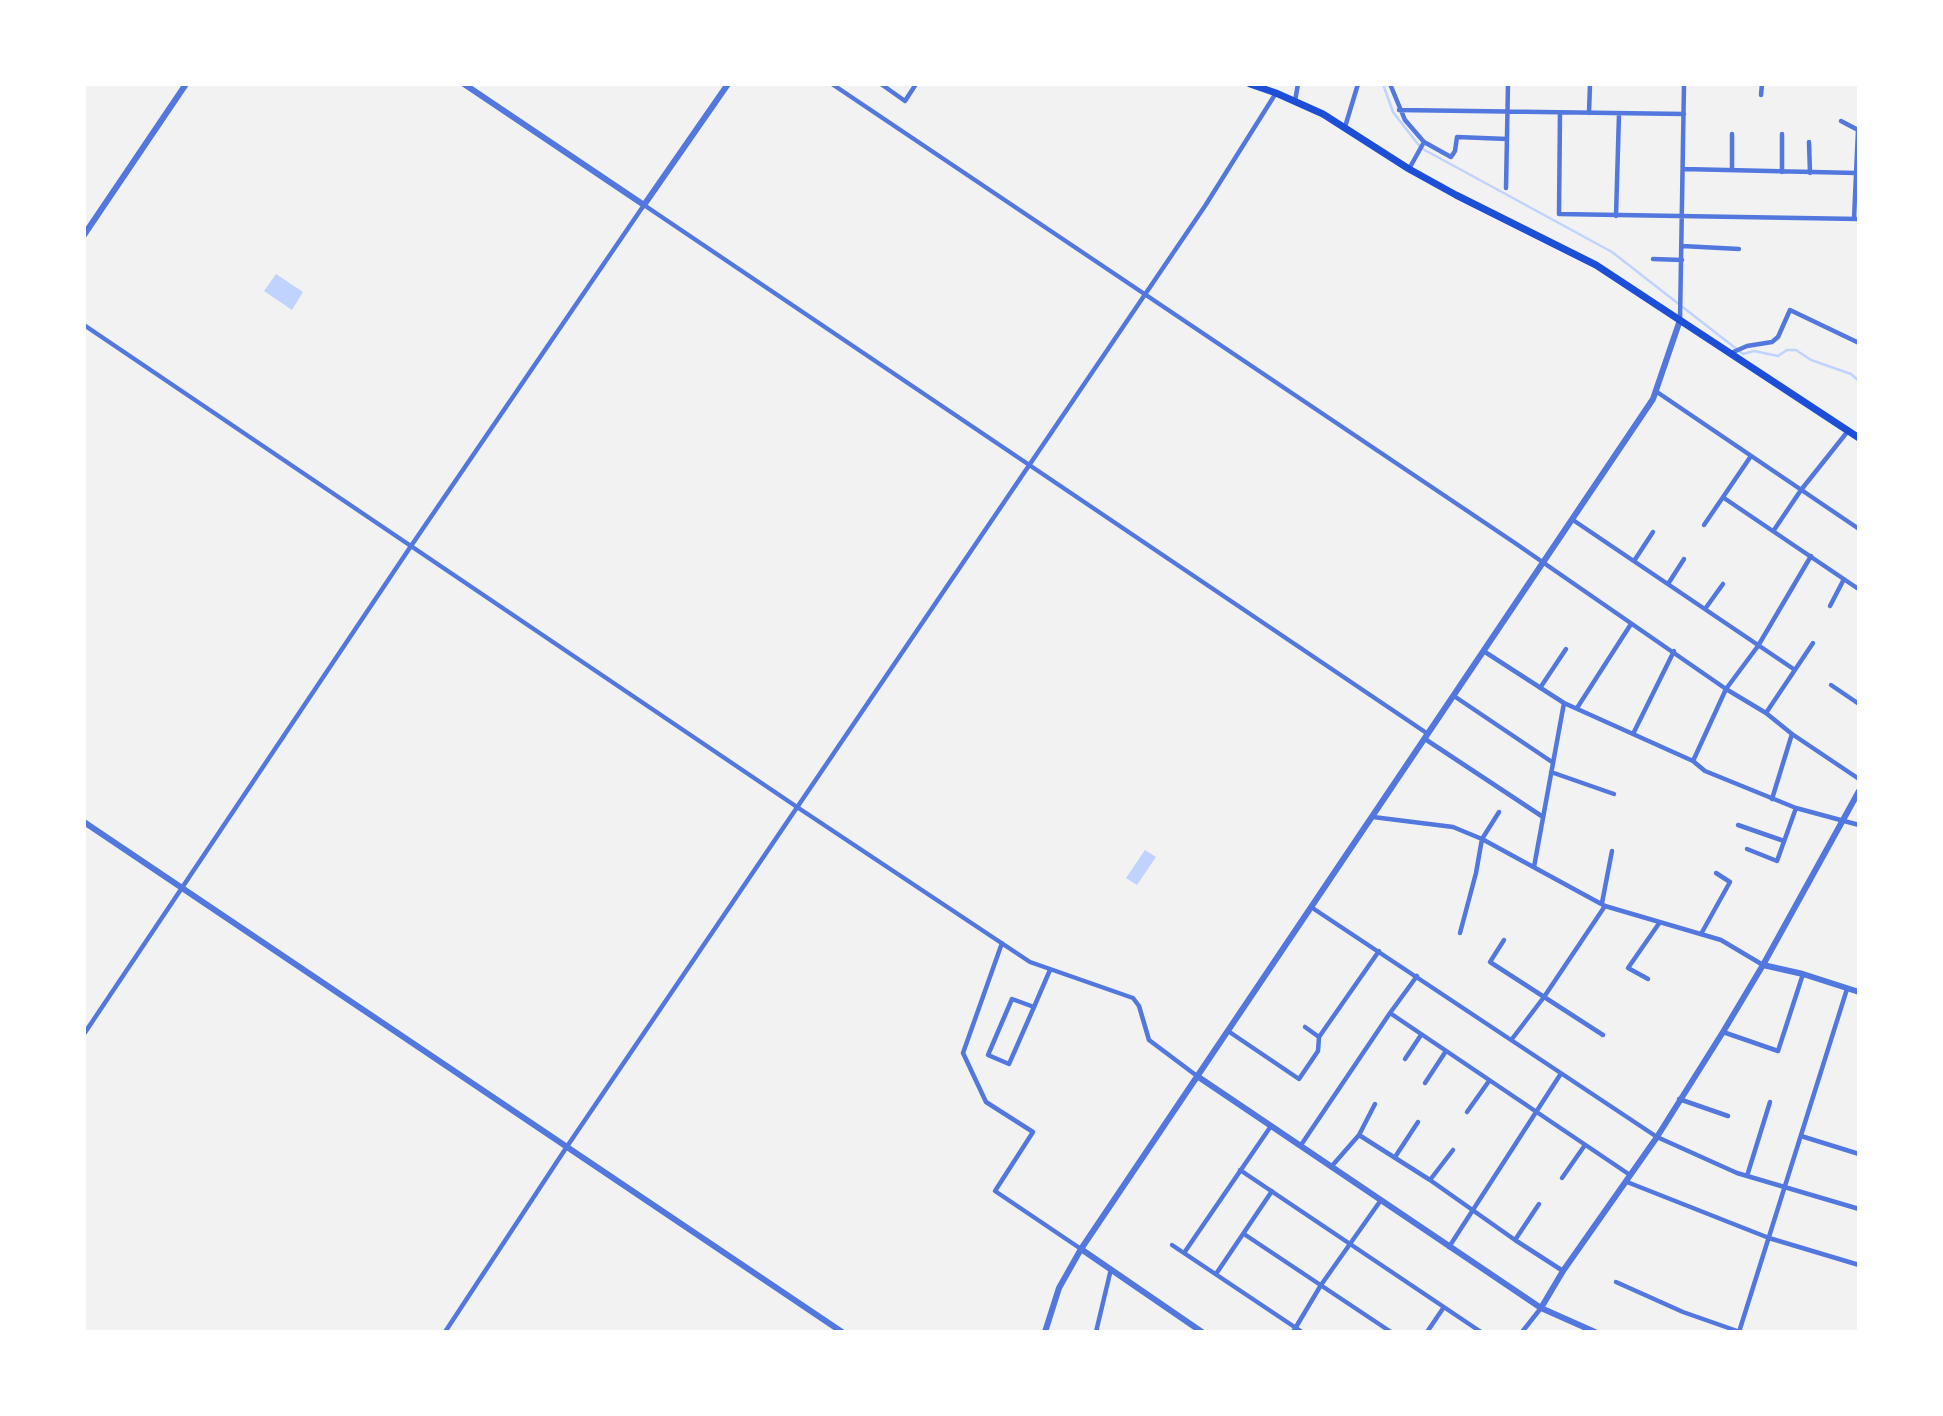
<!DOCTYPE html>
<style>
body{margin:0}
#map{position:relative;width:1943px;height:1416px;overflow:hidden;background:#f2f2f2;font-family:"Titillium Web",sans-serif}
canvas{display:block}
.frame{position:absolute;inset:0;border:86px solid #fff;pointer-events:none}
</style>
<div id="map">
<canvas width="1943" height="1416"></canvas>
<div class="frame"></div>
</div>
<script>
const g = document.querySelector('canvas').getContext('2d');
g.lineJoin = 'round';
function fill(path, color) {
  g.fillStyle = color;
  g.fill(path, 'evenodd');
}
function poly(rows) {
  const path = new Path2D();
  for (const r of rows) {
    path.moveTo(r[0], r[1]);
    for (let i = 2; i < r.length; i += 2) path.lineTo(r[i], r[i + 1]);
  }
  return path;
}
function stroke(path, color, width, dash) {
  g.strokeStyle = color;
  g.lineWidth = width;
  g.lineCap = dash ? 'butt' : 'round';
  g.setLineDash(dash || []);
  g.stroke(path);
}
const water = poly([
 [276,274,303,292,292,310,264,291],
 [1145,850,1156,857,1137,885,1126,878]
]);
const stream = poly([
 [1383,84,1393,112,1421,148,1612,252,1743,354,1754,351,1778,356,1787,350,1796,350,1811,360,1851,374,1859,381]
]);
const minor = poly([
 [832,84,1515,543,1726,689,1766,713,1792,734,1859,779],
 [881,84,905,101,916,84],
 [1390,84,1405,120,1424,142,1451,157,1455,151,1457,137,1507,139],
 [1761,95,1762,84],
 [1295,101,1298,84],
 [1399,110,1684,114],
 [1560,113,1559,214,1859,219],
 [1589,113,1590,84],
 [1841,121,1858,130,1854,219],
 [1345,127,1358,84],
 [1809,142,1810,173],
 [1409,169,1424,142],
 [1683,169,1856,173],
 [1732,169,1732,134],
 [1782,172,1782,134],
 [1506,188,1508,84],
 [1616,216,1619,114],
 [1682,246,1739,249],
 [1653,259,1682,260],
 [1680,320,1684,84],
 [84,325,797,807,1030,962,1133,998,1139,1006,1149,1040,1197,1076],
 [1731,353,1747,346,1772,342,1778,337,1790,310,1859,343],
 [1657,392,1859,529],
 [1724,498,1857,588],
 [1573,520,1795,670],
 [1704,525,1751,456],
 [1774,530,1801,490,1848,431],
 [1634,561,1653,532],
 [1668,584,1684,559],
 [1830,606,1844,579],
 [1705,609,1723,584],
 [1485,652,1564,703,1693,761,1705,771,1796,808,1859,825],
 [1831,685,1859,704],
 [1540,688,1566,649],
 [1454,696,1552,762],
 [1577,708,1631,624],
 [1766,713,1813,643],
 [1633,734,1674,651],
 [1425,739,1543,817],
 [1693,761,1726,689,1758,646,1811,556],
 [1551,772,1614,794],
 [1772,799,1792,734],
 [1373,817,1453,827,1482,839,1605,906,1721,940,1763,965],
 [1738,825,1784,841],
 [1747,849,1777,861,1796,808],
 [1534,867,1564,703],
 [1602,903,1612,851],
 [1311,907,1657,1137,1737,1173,1859,1209],
 [1460,933,1476,873,1482,839,1499,812],
 [1701,934,1730,882,1716,873],
 [1504,940,1490,962,1603,1035],
 [1002,943,963,1053,986,1102,1033,1132,995,1191,1081,1249],
 [1648,979,1628,968,1660,922],
 [1034,1007,1012,999,988,1055,1009,1064,1034,1007,1050,970],
 [1390,1013,1630,1175],
 [1305,1027,1319,1037],
 [1228,1031,1299,1079,1318,1051,1319,1037,1379,951],
 [1723,1032,1778,1051,1803,974],
 [84,1034,411,546,644,205,1428,734],
 [1512,1039,1544,997,1605,906],
 [1405,1059,1421,1035],
 [1425,1083,1446,1051],
 [1679,1099,1728,1116],
 [1467,1112,1489,1081],
 [1359,1135,1430,1180,1515,1240,1563,1271],
 [1801,1136,1859,1154],
 [1301,1145,1390,1013,1417,976],
 [1395,1157,1418,1122],
 [1331,1167,1359,1135,1375,1104],
 [1240,1170,1481,1332],
 [1747,1176,1770,1102],
 [1562,1178,1585,1145],
 [1430,1180,1453,1150],
 [1627,1182,1769,1238,1859,1265],
 [1244,1234,1391,1332],
 [1515,1240,1539,1204],
 [1172,1245,1302,1332],
 [1449,1247,1560,1075],
 [1184,1253,1271,1126],
 [1216,1274,1272,1191],
 [1616,1282,1683,1312,1740,1332],
 [445,1332,566,1148,1205,206,1276,93],
 [1096,1332,1111,1269],
 [1293,1332,1321,1285,1381,1200],
 [1427,1332,1444,1307],
 [1522,1332,1541,1308],
 [1739,1332,1847,989]
]);
const tertiary = poly([
 [464,84,644,205,728,84],
 [84,235,186,84],
 [84,822,842,1332],
 [1763,965,1803,974,1859,992],
 [1197,1076,1541,1308,1595,1332],
 [1081,1249,1202,1332],
 [1541,1308,1563,1271,1657,1137,1723,1032,1763,965,1859,791],
 [1045,1332,1059,1288,1081,1249,1653,399,1680,320]
]);
const primary = poly([
 [1250,84,1276,93,1323,114,1409,169,1456,195,1596,265,1859,438]
]);
fill(water, '#bfd3fe');
stroke(stream, '#bfd3fe', 2.5);
stroke(minor, '#5277de', 4.5);
stroke(tertiary, '#5277de', 6);
stroke(primary, '#1d4ed8', 7);
</script>
